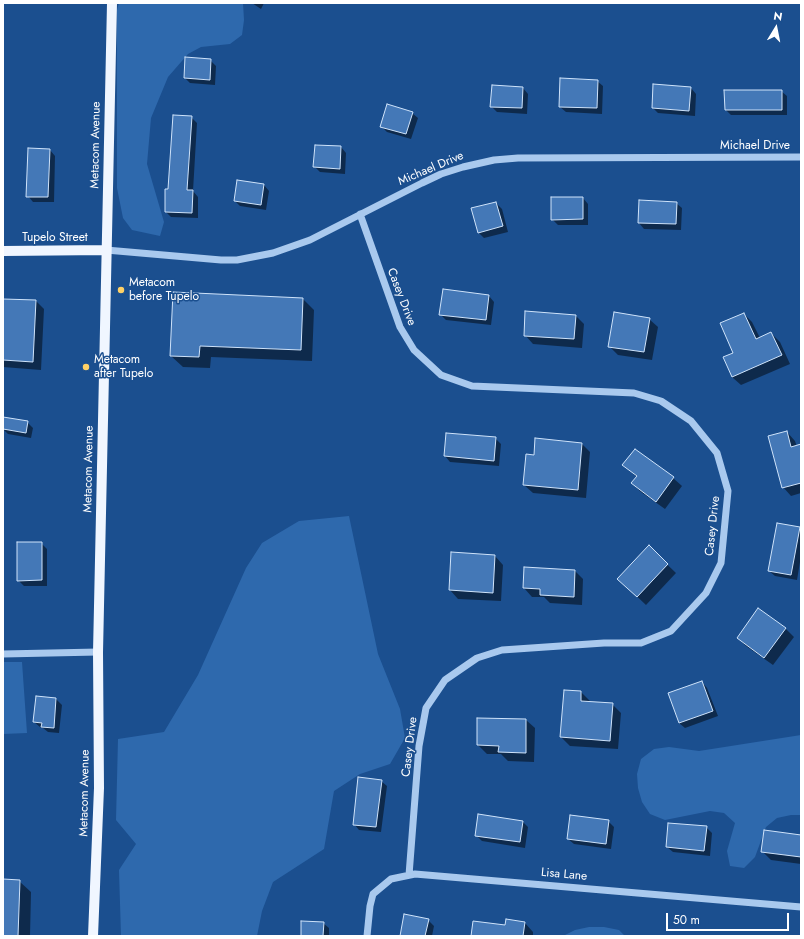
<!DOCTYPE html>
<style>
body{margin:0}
#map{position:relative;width:804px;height:939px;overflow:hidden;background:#1b4f8f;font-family:Jost,sans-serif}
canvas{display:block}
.frame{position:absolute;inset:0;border:4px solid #fff;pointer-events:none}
.north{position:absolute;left:756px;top:8px;width:40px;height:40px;-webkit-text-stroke:3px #1b4f8f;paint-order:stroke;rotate:10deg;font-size:11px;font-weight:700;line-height:16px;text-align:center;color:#fff}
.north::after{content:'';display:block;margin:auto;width:14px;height:18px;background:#fff;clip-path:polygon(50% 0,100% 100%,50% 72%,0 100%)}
.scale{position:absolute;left:666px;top:913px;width:123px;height:18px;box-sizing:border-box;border:2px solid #fff;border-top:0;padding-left:5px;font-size:12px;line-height:14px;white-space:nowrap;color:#fff;-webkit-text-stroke:3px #1b4f8f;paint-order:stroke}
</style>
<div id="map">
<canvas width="804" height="939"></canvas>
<div class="frame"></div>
<div class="north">N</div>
<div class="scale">50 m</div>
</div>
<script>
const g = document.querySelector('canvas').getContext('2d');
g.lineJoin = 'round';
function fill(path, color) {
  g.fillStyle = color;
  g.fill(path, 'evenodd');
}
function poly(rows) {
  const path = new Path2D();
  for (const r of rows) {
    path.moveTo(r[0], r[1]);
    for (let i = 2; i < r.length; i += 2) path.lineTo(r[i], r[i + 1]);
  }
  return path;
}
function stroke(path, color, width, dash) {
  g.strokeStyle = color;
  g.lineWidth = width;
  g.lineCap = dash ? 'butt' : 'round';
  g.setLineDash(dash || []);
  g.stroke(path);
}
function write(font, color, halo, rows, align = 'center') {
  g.font = font + ' Jost,sans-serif';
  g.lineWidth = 3;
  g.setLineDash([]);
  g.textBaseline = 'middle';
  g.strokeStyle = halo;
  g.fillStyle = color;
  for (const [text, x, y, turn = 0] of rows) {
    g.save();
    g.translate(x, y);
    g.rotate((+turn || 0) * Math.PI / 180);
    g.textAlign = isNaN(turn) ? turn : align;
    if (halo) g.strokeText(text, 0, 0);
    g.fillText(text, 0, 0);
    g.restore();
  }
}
const green = poly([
 [119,3,243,3,244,20,242,35,230,44,201,47,188,54,168,77,151,118,147,164,164,222,160,236,132,230,123,218,117,188,117,10],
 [349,516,378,654,400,709,405,738,390,764,360,774,334,791,324,849,273,882,262,911,257,936,121,936,119,870,136,844,116,820,118,739,164,732,198,675,246,568,262,543,299,521],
 [3,662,22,662,27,733,3,734],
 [801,735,801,815,791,815,777,818,766,827,755,857,744,868,730,866,727,851,735,823,724,813,710,811,665,820,650,814,642,802,638,788,637,774,641,759,654,749,669,747,699,751],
 [589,927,604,927,619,930,625,936,563,936,575,930]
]);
const shadow = poly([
 [252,3,264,3,261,9],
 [210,60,216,66,215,85,190,83,185,78],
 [597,81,603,86,602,114,566,112,560,107],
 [523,88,528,94,527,114,497,112,491,106],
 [691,88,696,94,695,116,658,113,653,108],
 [781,91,787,96,787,115,731,115,726,110],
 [412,113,418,118,411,139,387,132,382,127],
 [191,117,197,123,193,191,198,197,198,218,171,217,166,212,169,190],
 [341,147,346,153,345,174,320,172,314,166],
 [50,150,55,156,54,202,33,202,28,196],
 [264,185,269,191,266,210,240,206,235,201],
 [583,198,588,204,588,225,558,225,552,219],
 [496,203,502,209,508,232,484,238,478,232],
 [676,203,682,208,681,230,644,229,639,223],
 [489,296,494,302,491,325,446,320,440,314],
 [303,299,314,310,312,361,211,357,210,368,183,367,171,356],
 [3,300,36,301,44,309,41,370,3,367],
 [744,314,752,322,760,338,771,333,780,342,790,364,741,385,732,377,734,354],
 [576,316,584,324,582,348,533,344,525,335],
 [649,319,658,327,652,360,618,355,609,346],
 [27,422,33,428,31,438,8,434,3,429,3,425],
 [787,432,795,441,797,447,801,446,801,493,791,496,783,487],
 [447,434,495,438,501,444,499,466,450,462,445,456],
 [582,444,590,452,586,498,533,493,524,485],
 [624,465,673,478,682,486,665,509,641,492,632,483,637,477],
 [799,528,801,529,801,556,797,580,775,576,769,571],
 [41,543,47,549,47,586,24,586,18,580],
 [649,547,676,573,646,605,627,587],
 [495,556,503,565,501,601,458,599,450,590],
 [575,571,583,579,582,605,550,603,544,597,532,597,524,588],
 [785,628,794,637,773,665,746,646,738,638],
 [702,682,707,688,718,716,685,728,679,723],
 [581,692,590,701,589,702,612,704,621,713,618,749,570,746,561,737],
 [36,697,56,699,62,705,59,733,48,732,43,728,40,727,34,722],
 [478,719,526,720,535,728,534,762,508,761,501,754,487,754,478,745],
 [381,781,387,786,381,832,359,830,354,824],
 [608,821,614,827,611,849,574,844,568,839],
 [523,822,528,827,525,848,482,841,476,835],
 [706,827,712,833,710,856,673,852,667,847],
 [801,836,801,864,771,860,762,851],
 [3,880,19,881,31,892,30,936,3,936],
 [428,920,434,926,432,936,401,936],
 [323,923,329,928,329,936,302,936],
 [525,923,533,932,533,936,472,936,505,926]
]);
const building = poly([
 [185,57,211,59,210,80,184,78,185,57],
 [560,78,598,80,597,108,559,107,560,78],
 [653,84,691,87,689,111,652,108,653,84],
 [492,85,523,87,522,108,490,107,492,85],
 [724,90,782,90,782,110,725,110,724,90],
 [387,104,413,112,406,134,380,127,387,104],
 [173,115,192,116,187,190,193,190,192,213,165,212,165,189,168,189,173,115],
 [315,145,341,146,340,169,313,167,315,145],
 [28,148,50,149,48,197,26,197,28,148],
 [237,180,264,184,261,205,234,201,237,180],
 [551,197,583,197,583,219,551,220,551,197],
 [639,200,677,202,676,224,638,223,639,200],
 [496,202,503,226,478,233,471,208,496,202],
 [443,289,489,295,486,320,439,315,443,289],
 [173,292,303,298,301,350,200,346,199,357,170,356,173,292],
 [3,299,36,300,33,362,3,360,3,299],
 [525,311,576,315,574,339,524,336,525,311],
 [614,312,650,318,644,352,608,347,614,312],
 [744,313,756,339,771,332,782,355,732,377,723,357,733,353,720,323,744,313],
 [3,417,28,421,26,433,3,429,3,417],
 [787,431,791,447,801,444,801,483,782,488,768,436,787,431],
 [446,433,496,437,494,461,444,456,446,433],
 [535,438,582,443,578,490,523,485,526,454,534,455,535,438],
 [635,449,674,477,656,502,631,483,637,476,622,465,635,449],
 [777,523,800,527,791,575,768,571,777,523],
 [17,542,42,542,42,580,17,581,17,542],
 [649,545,668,564,637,597,617,579,649,545],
 [451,552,495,555,493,593,449,590,451,552],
 [524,567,575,570,574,597,540,595,540,589,523,588,524,567],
 [758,608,786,628,764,658,737,638,758,608],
 [702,681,713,711,679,723,668,693,702,681],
 [564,690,581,691,581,701,613,703,610,741,560,737,564,690],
 [36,696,56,698,54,728,41,727,42,723,33,722,36,696],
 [477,718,526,719,526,753,498,752,499,746,477,745,477,718],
 [358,777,382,780,376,827,353,825,358,777],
 [478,814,523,821,520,842,475,836,478,814],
 [570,815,609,820,606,844,567,839,570,815],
 [668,823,707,826,704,851,666,847,668,823],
 [764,830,801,835,801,857,761,852,764,830],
 [3,879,20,880,18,936,3,936,3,879],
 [404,914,429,919,425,936,400,936,404,914],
 [506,919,525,922,523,936,471,936,473,921,505,925,506,919],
 [301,921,324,922,323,936,301,936,301,921]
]);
const minor = poly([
 [360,214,400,327,414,350,441,375,472,386,634,393,661,401,691,421,717,453,728,491,721,563,706,593,671,631,641,643,604,643,502,650,477,658,445,680,426,708,419,746,409,875],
 [106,250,221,260,237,260,273,253,310,240,422,183,441,174,463,167,494,160,518,158,801,157],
 [3,654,98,652],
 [367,936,370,906,373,894,391,879,415,874,801,907]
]);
const major = poly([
 [3,251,106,250],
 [93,936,99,788,98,652,112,3]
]);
const markers = [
 [121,290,4,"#ffd166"],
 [86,367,4,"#ffd166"]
];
const streetNames = [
 ["Metacom Avenue",96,145,-89],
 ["Michael Drive",755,146],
 ["Michael Drive",431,169,-23],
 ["Tupelo Street",55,238],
 ["Casey Drive",401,297,69],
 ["Metacom Avenue",89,469,-89],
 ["Casey Drive",713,526,-84],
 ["Casey Drive",410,747,-83],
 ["Metacom Avenue",85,793,-89],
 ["Lisa Lane",564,875,5]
];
const poiNames = [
 ["Metacom",129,283],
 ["before Tupelo",129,297],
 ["Metacom",94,360],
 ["after Tupelo",94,374]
];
fill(green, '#2e69ad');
fill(shadow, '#0007');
fill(building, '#4478b7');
stroke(building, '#cfe3fa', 1);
stroke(minor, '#a9c9ee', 7);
stroke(major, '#f0f6ff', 10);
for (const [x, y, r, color] of markers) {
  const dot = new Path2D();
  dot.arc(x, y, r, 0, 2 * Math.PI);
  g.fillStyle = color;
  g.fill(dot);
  stroke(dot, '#1b4f8f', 1.5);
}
write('12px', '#fff', '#1b4f8f', streetNames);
write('12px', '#fff', '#1b4f8f', poiNames, 'left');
</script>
